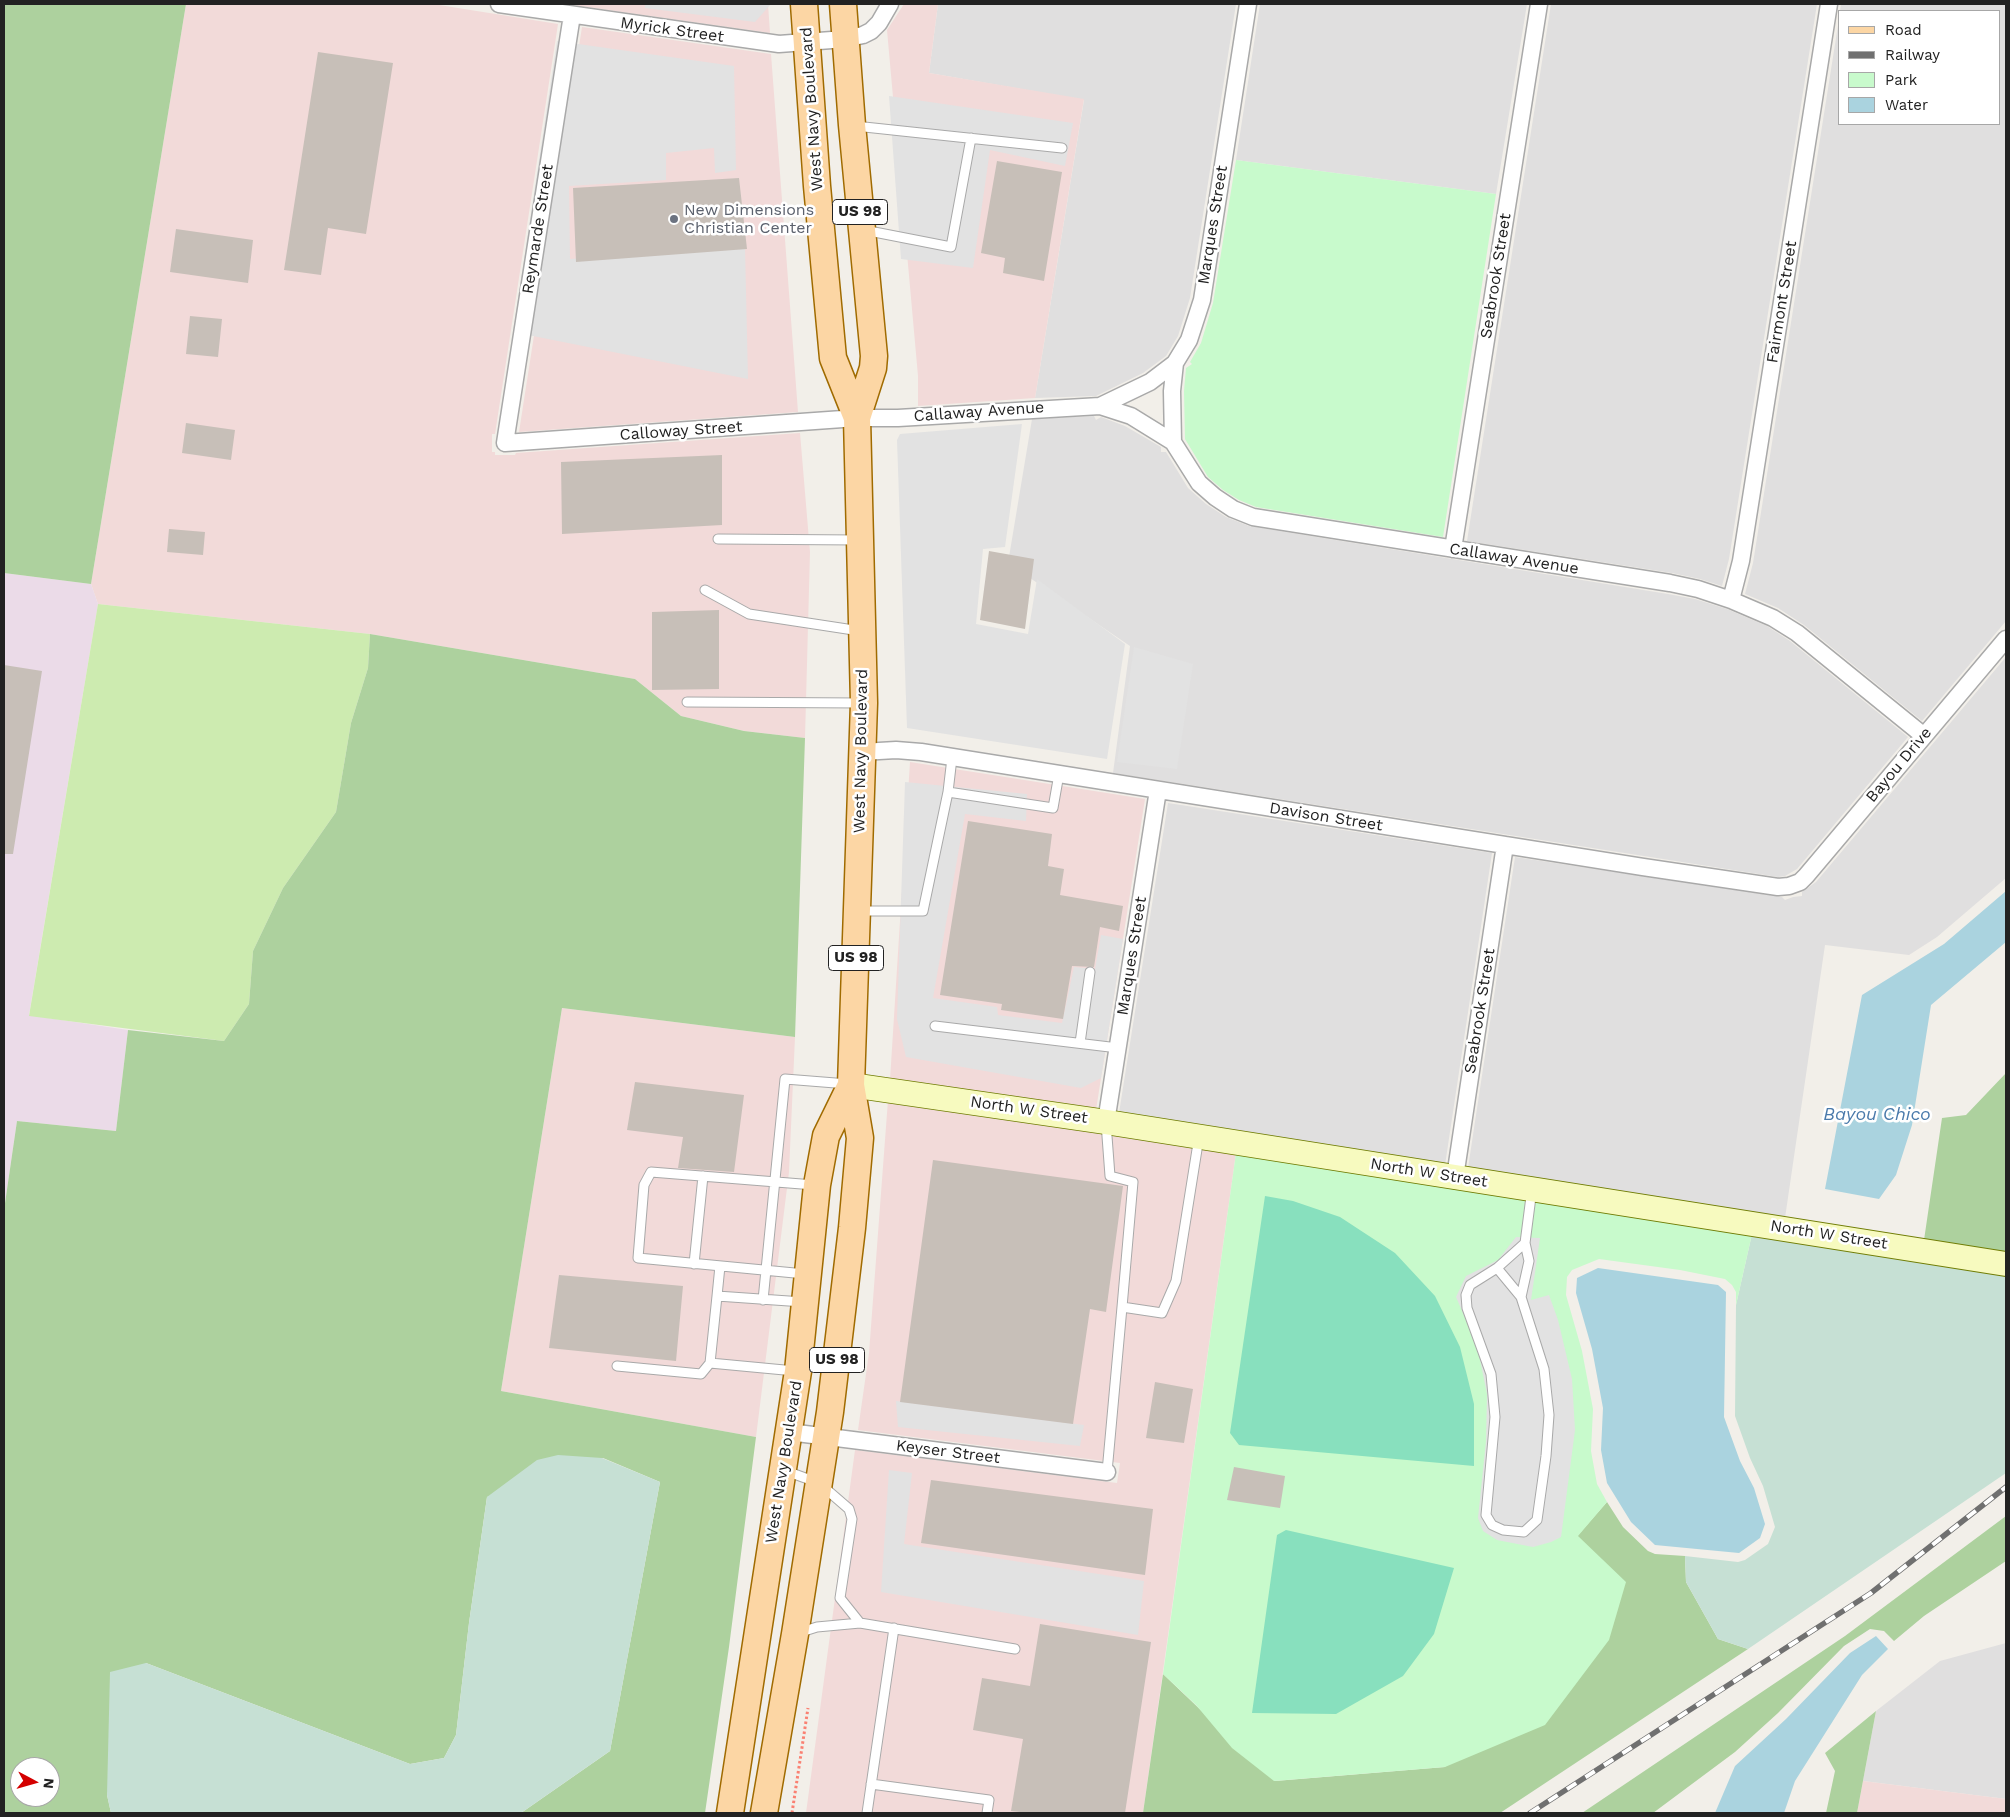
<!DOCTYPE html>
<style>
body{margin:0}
#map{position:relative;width:2010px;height:1817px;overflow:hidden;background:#f2efe9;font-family:"Work Sans",sans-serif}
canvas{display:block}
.frame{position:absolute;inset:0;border:5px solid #222;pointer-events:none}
.legend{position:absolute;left:1838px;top:10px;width:162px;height:115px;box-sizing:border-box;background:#fff;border:1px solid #a7a7a7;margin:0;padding:6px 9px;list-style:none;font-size:15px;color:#222}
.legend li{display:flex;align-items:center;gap:10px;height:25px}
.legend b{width:25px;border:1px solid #a7a7a7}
.north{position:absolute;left:10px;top:1757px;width:50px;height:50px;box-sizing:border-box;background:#fff;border:1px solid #a7a7a7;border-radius:50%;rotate:96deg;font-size:14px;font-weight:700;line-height:20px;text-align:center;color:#222}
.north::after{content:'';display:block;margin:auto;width:18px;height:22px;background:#d40000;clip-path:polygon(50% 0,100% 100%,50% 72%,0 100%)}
</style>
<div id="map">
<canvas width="2010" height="1817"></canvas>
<div class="frame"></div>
<ul class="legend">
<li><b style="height:6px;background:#fcd6a4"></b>Road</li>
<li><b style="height:6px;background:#707070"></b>Railway</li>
<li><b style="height:14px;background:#c8facc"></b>Park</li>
<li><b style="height:14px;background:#aad3df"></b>Water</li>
</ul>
<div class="north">N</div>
</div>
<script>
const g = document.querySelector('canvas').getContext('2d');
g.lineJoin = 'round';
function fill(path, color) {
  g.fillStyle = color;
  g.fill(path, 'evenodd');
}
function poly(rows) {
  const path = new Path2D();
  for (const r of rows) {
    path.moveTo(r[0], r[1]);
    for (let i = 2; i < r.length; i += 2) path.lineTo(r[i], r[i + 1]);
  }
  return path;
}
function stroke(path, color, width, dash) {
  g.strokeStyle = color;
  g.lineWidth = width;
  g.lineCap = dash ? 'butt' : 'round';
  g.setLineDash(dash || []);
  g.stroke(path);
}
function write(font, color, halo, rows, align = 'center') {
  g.font = font + ' "Work Sans",sans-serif';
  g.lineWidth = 5;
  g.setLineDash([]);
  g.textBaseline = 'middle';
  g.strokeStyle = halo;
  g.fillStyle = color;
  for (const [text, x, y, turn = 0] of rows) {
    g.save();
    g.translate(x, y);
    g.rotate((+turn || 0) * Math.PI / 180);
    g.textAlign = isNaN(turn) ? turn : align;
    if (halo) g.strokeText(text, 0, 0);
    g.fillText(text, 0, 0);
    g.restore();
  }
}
const residential = poly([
 [938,4,1236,4,1190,298,1178,336,1166,356,1143,373,1096,396,1035,398,1084,100,929,73],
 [1260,4,1527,4,1496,194,1236,160],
 [1551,4,1817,4,1729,559,1722,586,1700,579,1672,573,1467,541],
 [1841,4,2006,4,2006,621,1922,721,1804,625,1778,608,1745,594,1753,563,1839,19,1839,124,1999,124,1999,11,1840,11],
 [1094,416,1096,420,1101,417,1125,426,1161,447,1161,452,1166,452,1188,488,1206,504,1226,517,1249,526,1668,594,1695,599,1727,609,1767,626,1790,641,1908,737,1797,869,1785,876,1778,877,1113,773,1130,646,1008,563,1032,419],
 [2006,657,2006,878,1937,937,1909,955,1825,945,1785,1218,1468,1168,1515,857,1782,897,1785,900,1793,897,1802,896,1802,892,1816,882],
 [1168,803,1492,853,1445,1165,1119,1113],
 [2006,1643,2006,1799,1863,1781,1876,1711,1940,1661]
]);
const commercial = poly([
 [186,4,433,4,558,24,495,434,492,434,492,452,495,452,495,455,515,455,516,453,800,433,810,552,805,738,744,731,681,716,635,679,370,634,98,604,91,584],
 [566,4,768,4,770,33,573,5],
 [904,4,938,4,929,73,1084,99,1035,398,918,406,918,376,887,30],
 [582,27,771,54,798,412,519,432],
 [910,762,1145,799,1096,1110,890,1080],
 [562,1008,795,1037,789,1172,756,1437,501,1391],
 [888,1100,1236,1153,1143,1813,806,1813,855,1450,1117,1483,1120,1463,858,1430,869,1353],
 [1863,1781,2006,1799,2006,1813,1857,1813]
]);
const industrial = poly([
 [4,573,91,584,98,604,29,1015,128,1030,116,1131,17,1121,4,1210]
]);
const grass = poly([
 [98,604,370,634,368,668,351,723,336,812,283,888,253,951,249,1004,224,1041,29,1016]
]);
const forest = poly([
 [4,4,186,4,91,584,4,573],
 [370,634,635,679,681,716,744,731,805,738,795,1037,562,1008,501,1391,756,1437,729,1647,705,1813,521,1813,610,1751,660,1482,603,1458,487,1497,469,1623,456,1735,444,1758,410,1764,146,1663,107,1795,111,1813,4,1813,4,1210,17,1121,116,1131,128,1030,224,1041,249,1004,253,951,283,888,336,812,351,723,368,668],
 [20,1767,50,1767,50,1797,20,1797],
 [2006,1073,2006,1254,1924,1240,1942,1118,1966,1115],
 [1607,1502,1623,1527,1648,1551,1655,1554,1685,1556,1686,1582,1718,1639,1748,1649,1500,1813,1143,1813,1163,1674,1275,1781,1445,1767,1577,1536],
 [2006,1516,2006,1561,1924,1616,1894,1641,1884,1631,1870,1629,1844,1646,1778,1713,1735,1752,1653,1813,1582,1813,1845,1636],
 [1876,1711,1857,1813,1826,1813,1835,1771,1825,1753]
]);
const wetland = poly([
 [1752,1234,2006,1275,2006,1473,1748,1649,1718,1639,1686,1582,1685,1556,1738,1562,1745,1560,1768,1544,1775,1527,1763,1486,1750,1458,1735,1416,1736,1305],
 [558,1455,602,1458,660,1482,610,1751,521,1813,111,1813,107,1795,110,1672,146,1663,410,1764,444,1758,456,1735,469,1623,487,1497,537,1460]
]);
const park = poly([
 [1236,160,1496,194,1443,537,1256,507,1239,500,1223,490,1208,477,1185,439,1184,391,1186,368,1192,364,1190,362,1201,343,1213,303],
 [1236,1153,1752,1234,1736,1305,1736,1292,1732,1285,1725,1279,1680,1270,1599,1259,1572,1270,1567,1277,1566,1295,1582,1351,1593,1409,1591,1451,1597,1484,1607,1502,1578,1536,1626,1582,1609,1640,1545,1725,1445,1767,1274,1781,1232,1748,1196,1705,1163,1674]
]);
const pitch = poly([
 [1265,1196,1293,1201,1340,1217,1395,1253,1435,1296,1460,1347,1474,1404,1474,1466,1239,1445,1230,1433],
 [1286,1530,1454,1568,1434,1634,1403,1676,1336,1714,1252,1713,1277,1535]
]);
const parking = poly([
 [645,4,771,4,755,22,645,8],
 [557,41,734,66,736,170,715,173,714,148,666,153,666,180,569,186,570,259,745,247,748,379,513,332],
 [889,96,1073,123,1065,166,990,150,973,268,901,259],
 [1022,424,1005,547,983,549,976,624,1028,634,1037,579,1125,644,1107,759,907,728,897,440,900,434],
 [1134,647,1193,664,1177,769,1117,762],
 [905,782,1027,794,1026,821,965,814,933,998,997,1007,998,1015,1062,1023,1074,967,1095,969,1101,935,1123,939,1101,1078,1081,1088,906,1057,897,1019],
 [1516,1237,1540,1238,1531,1300,1549,1295,1558,1320,1572,1379,1575,1430,1561,1537,1551,1542,1533,1547,1497,1540,1483,1531,1478,1518,1486,1441,1487,1394,1477,1345,1456,1297,1466,1276,1498,1260],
 [896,1401,1084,1425,1080,1446,898,1427],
 [889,1470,912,1473,904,1544,1144,1581,1138,1635,881,1592]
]);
const water = poly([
 [2006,891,2006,942,1931,1005,1912,1125,1896,1175,1879,1199,1825,1189,1862,995,1944,944],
 [1598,1268,1718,1285,1726,1292,1724,1417,1740,1461,1754,1488,1765,1524,1760,1538,1739,1553,1655,1545,1631,1522,1607,1483,1601,1450,1603,1408,1592,1349,1576,1293,1577,1278],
 [1876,1636,1888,1649,1862,1675,1795,1781,1784,1813,1715,1813,1735,1766,1786,1719,1850,1653]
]);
const building = poly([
 [318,52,393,63,366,234,328,228,321,275,284,270],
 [997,161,1062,172,1044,281,1003,273,1005,258,981,253],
 [739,178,747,249,576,262,573,188],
 [176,229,253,240,248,283,170,272],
 [190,316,222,319,218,357,186,354],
 [186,423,235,430,231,460,182,453],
 [722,455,722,525,562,534,561,462],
 [169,529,205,532,203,555,167,552],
 [989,551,1034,559,1025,629,980,620],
 [719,610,719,689,652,690,652,612],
 [4,665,42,671,13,854,4,854],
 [968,821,1052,834,1048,866,1064,869,1060,895,1123,906,1119,931,1100,927,1094,967,1072,966,1063,1019,1001,1010,1002,1004,940,995],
 [635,1082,744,1095,734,1172,678,1168,683,1137,627,1130],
 [933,1160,1123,1186,1106,1312,1090,1309,1073,1424,900,1402],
 [559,1275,683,1286,676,1361,549,1348],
 [1155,1382,1193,1389,1184,1443,1146,1438],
 [1234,1467,1285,1476,1280,1508,1227,1500],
 [931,1480,1153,1509,1145,1575,921,1543],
 [1040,1624,1151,1642,1125,1813,1029,1813,1011,1811,1023,1739,973,1730,982,1678,1030,1686]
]);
const path = poly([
 [792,1813,808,1708]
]);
const service = poly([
 [855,126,1062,148],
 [864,230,951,247,971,138],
 [718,539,858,540],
 [705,590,749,614,860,631],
 [687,702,861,703],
 [948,792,1053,808,1059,774],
 [859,911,923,911,948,792,952,758],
 [935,1026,1118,1048],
 [1080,1043,1090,972],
 [1106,1123,1110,1176,1133,1182,1122,1307,1162,1313,1176,1281,1199,1137],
 [1525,1243,1497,1268,1470,1285,1466,1295,1467,1308,1491,1374,1495,1417,1486,1515,1492,1525,1503,1530,1524,1532,1537,1520,1546,1456,1549,1415,1544,1369,1521,1297,1529,1261,1525,1243,1532,1189],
 [694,1264,703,1176],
 [1497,1268,1521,1297],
 [805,1274,638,1258,644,1185,651,1172,814,1185],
 [717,1296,720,1266],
 [763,1300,785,1079,848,1084],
 [617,1366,701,1374,710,1363],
 [795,1371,710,1363,717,1296,803,1302],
 [786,1471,819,1483,849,1509,852,1519,840,1598,860,1623,1015,1649],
 [1107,1472,1122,1307],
 [798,1633,817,1627,860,1623],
 [871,1784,989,1800,987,1813],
 [867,1813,894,1628]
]);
const minor = poly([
 [499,4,779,44,845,39,863,35,871,31,879,23,890,4],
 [572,15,505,443,857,418,898,418,1100,406,1131,416,1173,442,1199,483,1215,497,1233,509,1253,517,1670,583,1698,589,1731,600,1773,618,1797,633,1924,736],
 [1100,406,1150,382,1175,363],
 [1173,442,1172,391,1175,363,1189,340,1202,300,1248,4],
 [1453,549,1539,4],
 [1731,600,1741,561,1829,4],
 [862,752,896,750,921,752,1643,867,1778,887,1789,886,1800,882,1806,876,2006,639],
 [1106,1122,1158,790],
 [1455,1177,1505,845],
 [789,1432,1107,1472]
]);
const secondary = poly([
 [851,1085,1106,1122,2006,1264]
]);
const primary = poly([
 [804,4,817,186,833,358,857,418],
 [730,1813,798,1371,817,1185,826,1136,851,1085],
 [764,1813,795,1634,830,1412,852,1228,860,1138,851,1085,864,703,857,418,873,368,874,356,852,125,843,4]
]);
const rail = poly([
 [1530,1813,1871,1593,2006,1487]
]);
const markers = [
 [674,219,5,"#6b7280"]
];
const shields = [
 [860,212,55],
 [856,958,55],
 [837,1360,55]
];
const shieldNames = [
 ["US 98",860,212],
 ["US 98",856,958],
 ["US 98",837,1360]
];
const streetNames = [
 ["Myrick Street",672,30,8],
 ["West Navy Boulevard",812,109,-94],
 ["Marques Street",1213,225,-81],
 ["Reymarde Street",538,229,-81],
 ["Seabrook Street",1496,276,-81],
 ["Fairmont Street",1782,302,-81],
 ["Callaway Avenue",979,412,-4],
 ["Calloway Street",681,431,-4],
 ["Callaway Avenue",1514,559,9],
 ["West Navy Boulevard",861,751,-89],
 ["Bayou Drive",1899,765,-50],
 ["Davison Street",1326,817,9],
 ["Marques Street",1132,956,-81],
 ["Seabrook Street",1480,1011,-81],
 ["North W Street",1029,1110,8],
 ["North W Street",1429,1173,9],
 ["North W Street",1829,1235,9],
 ["Keyser Street",948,1452,7],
 ["West Navy Boulevard",784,1462,-81]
];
const worshipNames = [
 ["New Dimensions",684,210],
 ["Christian Center",684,228]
];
const waterNames = [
 ["Bayou Chico",1877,1115]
];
fill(residential, '#e0dfdf');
fill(commercial, '#f2dad9');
fill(industrial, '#ebdbe8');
fill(grass, '#cdebb0');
fill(forest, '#add19e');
fill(wetland, '#c6e0d4');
fill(park, '#c8facc');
fill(pitch, '#88e0be');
fill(parking, '#e2e2e2');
fill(water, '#aad3df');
fill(building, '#c7bfb8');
stroke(service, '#a9a9a9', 11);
stroke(minor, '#a9a9a9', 19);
stroke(secondary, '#707d05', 26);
stroke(primary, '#a06b00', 29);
stroke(path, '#fa8072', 3, [2.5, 2.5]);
stroke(service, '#fff', 9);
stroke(minor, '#fff', 16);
stroke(secondary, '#f7fabf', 24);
stroke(primary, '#fcd6a4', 26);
stroke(rail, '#707070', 5.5);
stroke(rail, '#fff', 4, [11]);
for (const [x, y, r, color] of markers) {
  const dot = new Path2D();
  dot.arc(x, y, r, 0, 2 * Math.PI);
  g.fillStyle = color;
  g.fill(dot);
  stroke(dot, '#fff', 2);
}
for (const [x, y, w] of shields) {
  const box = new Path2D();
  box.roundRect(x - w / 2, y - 12.5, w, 25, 4);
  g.fillStyle = '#fff';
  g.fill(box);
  stroke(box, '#222', 1);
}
write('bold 15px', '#222', null, shieldNames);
write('16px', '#222', '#fff', streetNames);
write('16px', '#5b616d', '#fff', worshipNames, 'left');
write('italic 18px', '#4a7aab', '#fff', waterNames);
</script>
